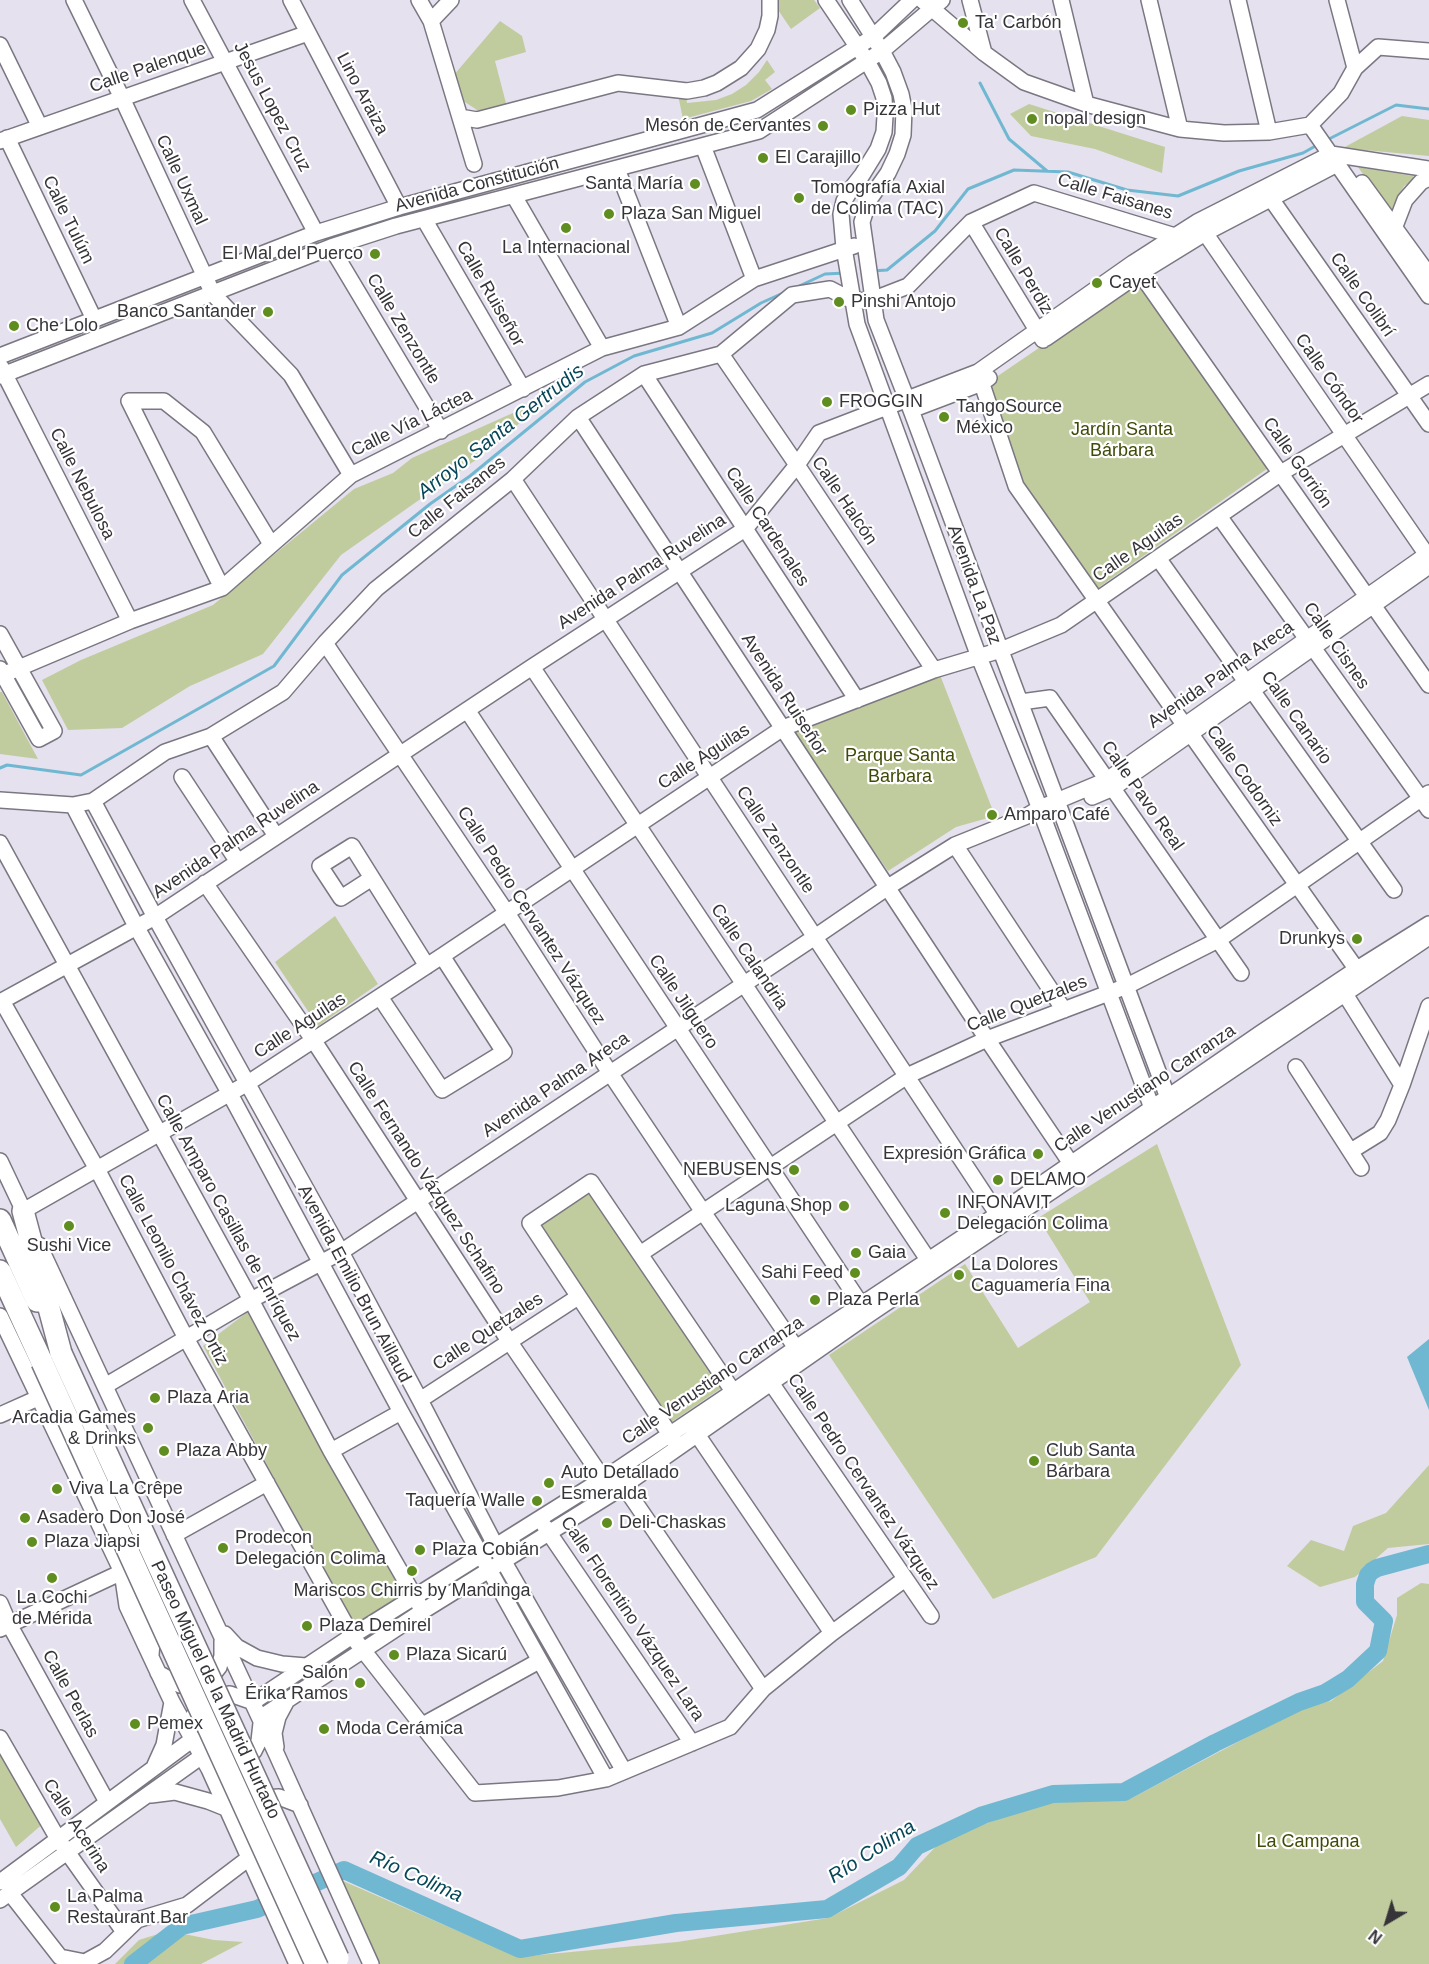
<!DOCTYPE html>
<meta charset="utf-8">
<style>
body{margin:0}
#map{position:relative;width:1429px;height:1964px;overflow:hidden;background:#e5e1ee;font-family:Helvetica,sans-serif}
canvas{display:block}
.north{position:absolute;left:1357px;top:1892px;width:60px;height:60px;-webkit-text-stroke:4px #fff;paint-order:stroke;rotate:218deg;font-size:16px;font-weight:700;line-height:24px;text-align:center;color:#363439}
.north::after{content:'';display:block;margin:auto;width:21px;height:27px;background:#363439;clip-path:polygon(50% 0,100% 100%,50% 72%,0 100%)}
</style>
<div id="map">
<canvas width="1429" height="1964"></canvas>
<div class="north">N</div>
</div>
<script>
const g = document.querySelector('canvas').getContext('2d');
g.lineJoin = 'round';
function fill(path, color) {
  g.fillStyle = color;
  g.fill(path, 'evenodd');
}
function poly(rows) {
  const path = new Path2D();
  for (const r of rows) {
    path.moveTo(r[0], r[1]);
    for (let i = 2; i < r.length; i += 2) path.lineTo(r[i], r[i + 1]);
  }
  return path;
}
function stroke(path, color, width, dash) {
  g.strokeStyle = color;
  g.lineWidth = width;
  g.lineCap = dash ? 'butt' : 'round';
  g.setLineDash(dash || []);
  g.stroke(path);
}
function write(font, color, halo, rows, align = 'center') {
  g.font = font + ' Helvetica,sans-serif';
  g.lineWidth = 4.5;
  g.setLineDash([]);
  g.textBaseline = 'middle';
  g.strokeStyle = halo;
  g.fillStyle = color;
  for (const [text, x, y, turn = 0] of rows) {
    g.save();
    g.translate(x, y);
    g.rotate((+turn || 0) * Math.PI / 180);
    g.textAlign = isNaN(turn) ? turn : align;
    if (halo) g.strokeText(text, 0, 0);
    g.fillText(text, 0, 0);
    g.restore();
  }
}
const green = poly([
 [776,0,814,0,820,8,791,29,776,7],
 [500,21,522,36,526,52,495,61,507,107,486,112,477,110,462,100,453,76],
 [767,60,775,72,765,80,772,89,751,101,683,119,678,95,686,95,687,103,716,100,732,94,746,85,759,72],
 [1029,104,1165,147,1162,173,1095,149,1031,136,1010,114],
 [1402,116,1429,120,1429,156,1343,148],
 [1358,167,1413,176,1413,181,1404,186,1390,212],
 [1140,279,1271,466,1095,590,1023,487,989,382],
 [533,404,536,409,480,457,341,555,263,654,190,686,122,728,68,730,42,680,81,660,213,605,354,489,393,473,412,458],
 [940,675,995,816,956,827,888,871,791,731],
 [0,692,2,692,38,759,0,754],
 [335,916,378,984,318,1026,275,962],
 [1157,1144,1241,1365,1096,1557,993,1599,829,1355,965,1264,1018,1348,1090,1302,1038,1218],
 [590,1189,723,1387,670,1423,536,1225],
 [250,1310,404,1595,355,1628,203,1346],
 [1429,1465,1429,1544,1388,1548,1355,1577,1320,1587,1287,1566,1311,1540,1344,1551,1353,1526,1386,1513],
 [1421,1583,1429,1584,1429,1964,380,1964,343,1881,518,1957,677,1942,828,1918,904,1880,944,1838,1013,1814,1065,1798,1130,1799,1304,1707,1331,1701,1383,1661,1397,1615,1397,1598],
 [0,1747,45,1822,16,1847,0,1819],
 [158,1934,184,1934,214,1940,243,1942,201,1964,115,1964,139,1940]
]);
const water = poly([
 [1429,1339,1429,1410,1407,1357]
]);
const stream = poly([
 [980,83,1009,139,1047,171],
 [1327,140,1396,105,1429,109],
 [872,271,887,270,935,231,968,189,1014,170,1068,172,1127,190,1178,196,1239,171,1303,153,1319,144],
 [795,288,825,274,845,273],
 [0,768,7,765,81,775,274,666,342,575,430,504,470,476,585,382,634,356,712,333,761,303,783,293]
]);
const river = poly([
 [133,1964,182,1926,257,1909,344,1870,520,1949,676,1923,827,1909,899,1867,917,1846,983,1815,1053,1794,1124,1792,1215,1743,1299,1702,1325,1693,1335,1687,1348,1679,1378,1651,1384,1621,1365,1602,1365,1584,1368,1575,1372,1571,1377,1568,1429,1554]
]);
const minor = poly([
 [74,0,122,98,213,294,291,375,351,475],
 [192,0,316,233],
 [291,0,399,207],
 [419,0,431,21,474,164],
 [826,0,867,61,879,83,884,98,885,116,884,132,878,149,862,175,851,189,844,201,841,214,844,248,857,324,979,657,1035,796,1155,1116],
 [850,0,882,51,893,72,901,94,904,109,903,135,897,154,888,173,869,200,862,222,876,320,911,410,1171,1106],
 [922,0,984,53,1024,82,1086,104,1180,129,1224,133,1269,132,1310,125],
 [970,0,984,53],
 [1061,0,1086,104],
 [1149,0,1180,129],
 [1238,0,1269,132],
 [1337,0,1355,68],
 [431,21,451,0],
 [0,45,40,127],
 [460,117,477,120,618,83,687,91,704,88,717,83,741,68,758,49,767,30,770,16,770,0],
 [1310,125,1429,296],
 [1310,125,1341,93,1355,68,1378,47,1429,51],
 [7,138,94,319],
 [0,141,308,33],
 [703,146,754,279],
 [617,169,679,327],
 [1362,183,1429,275],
 [1267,193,1429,424],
 [514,196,602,348],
 [424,219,523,389],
 [971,222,1043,340],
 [1201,227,1429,558],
 [1390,232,1395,226,1405,200,1421,182,1429,178],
 [331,247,441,431],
 [1133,263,1429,685],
 [1046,338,1140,273,1205,233,1337,164],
 [721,354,797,465,934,670],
 [0,356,316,233,399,207,757,110,873,37,912,0],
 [1,367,130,621],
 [978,372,1016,486,1362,977],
 [644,374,857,700],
 [0,376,331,247,396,226,759,131,882,51,942,0],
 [911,410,982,383,989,378],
 [578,417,987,1039,1076,1171],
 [513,479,1002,1221],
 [1219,516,1429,810],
 [1158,558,1394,890],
 [222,588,129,401,164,401,203,432,271,544],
 [0,634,54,731,39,739,0,669],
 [325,643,507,913,610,1073,703,1212,796,1348,803,1353],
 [532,667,933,1267],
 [0,676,130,621,222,588,351,475,602,348,679,327,754,279,854,246],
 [1021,702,1050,698,1241,973],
 [467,710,866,1312],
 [211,736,276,836],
 [182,777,238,862],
 [1092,797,1113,788,1429,566],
 [0,800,73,805,93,801,165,752,211,736,283,692,325,643,376,589,513,479,578,417,644,374,721,354,792,295,830,289,853,301,872,300,908,286,971,222,1034,193,1175,236,1184,246],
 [93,801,155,917,341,1252,420,1400,504,1562,624,1771],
 [73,805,137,928,230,1094,401,1412,606,1779],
 [0,843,251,1300,331,1451,420,1606],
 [955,845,1064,1010],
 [372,878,341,898,320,866,352,846,427,966],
 [205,883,314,1041,509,1341,608,1486],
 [1345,994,1402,1085],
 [380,997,442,1090,504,1052,442,956],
 [2,1001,97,1169,187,1340,352,1636,475,1793,558,1788,606,1779,730,1727,763,1689,832,1633,905,1579],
 [0,1002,155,917,532,667,745,529,797,465,819,433,978,372,1133,263,1175,236,1197,222,1331,154,1429,169],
 [1296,1067,1361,1168],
 [1351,1151,1380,1133,1388,1120,1402,1085,1429,1006],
 [0,1161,27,1218],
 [23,1211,248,1083,442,956,783,728,934,670,1001,650,1061,625,1281,473,1429,384],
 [39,1245,276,1753,371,1964],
 [640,1254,907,1076,987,1039,1127,986,1218,940,1429,793],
 [0,1316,122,1572,127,1606,172,1702,209,1769,297,1964],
 [765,1374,931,1616],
 [105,1386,251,1300,341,1252,815,937,888,887,955,845,1027,816,1040,808,1107,780,1429,553],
 [420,1400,578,1297],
 [0,1415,38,1398],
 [692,1427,832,1633],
 [675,1442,530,1223,591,1182,739,1400],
 [331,1451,401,1412],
 [619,1479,763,1689],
 [545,1527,692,1743],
 [174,1535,267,1483],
 [0,1603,9,1624,107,1802],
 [0,1629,122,1572,140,1600,153,1630,151,1655],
 [225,1634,237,1647,257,1658,282,1664,306,1666],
 [158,1673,180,1685,191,1685,202,1682,212,1676,219,1667,222,1656,222,1641],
 [253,1702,352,1636,614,1472,733,1392,796,1348,998,1214,1261,1033,1357,969,1429,924],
 [194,1715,202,1704,215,1696,230,1694,253,1702],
 [260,1718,423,1611,613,1493,868,1315,1429,937],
 [421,1726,539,1661],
 [0,1738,58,1839,124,1932],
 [276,1747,274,1733,278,1717,286,1702],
 [215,1762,223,1764,235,1763,245,1759,254,1751,259,1741,261,1723],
 [155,1765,164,1745,172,1702],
 [151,1795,175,1792,208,1801,228,1809],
 [241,1818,250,1806,264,1798,279,1797,300,1805],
 [0,1882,193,1739],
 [10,1893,60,1957,85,1962,105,1951,137,1920,187,1905,249,1858],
 [0,1900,202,1756]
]);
const highway = poly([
 [23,1211,61,1353],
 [0,1220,37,1301],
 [0,1271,42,1362]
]);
const highwayBridge = poly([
 [61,1353,338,1958],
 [42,1362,316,1964]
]);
const markers = [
 [963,23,6,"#5f8d20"],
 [851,110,6,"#5f8d20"],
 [1032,119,6,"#5f8d20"],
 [823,126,6,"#5f8d20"],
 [763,158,6,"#5f8d20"],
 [695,184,6,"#5f8d20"],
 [799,198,6,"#5f8d20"],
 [609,214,6,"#5f8d20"],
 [566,228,6,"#5f8d20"],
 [375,254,6,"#5f8d20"],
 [1097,283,6,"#5f8d20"],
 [839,302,6,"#5f8d20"],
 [268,312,6,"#5f8d20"],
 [14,326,6,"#5f8d20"],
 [827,402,6,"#5f8d20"],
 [944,417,6,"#5f8d20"],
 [992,815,6,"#5f8d20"],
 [1357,939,6,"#5f8d20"],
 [1038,1154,6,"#5f8d20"],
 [794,1170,6,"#5f8d20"],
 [998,1180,6,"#5f8d20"],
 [844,1206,6,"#5f8d20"],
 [945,1213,6,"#5f8d20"],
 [69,1226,6,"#5f8d20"],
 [856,1253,6,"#5f8d20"],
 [855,1273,6,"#5f8d20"],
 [959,1275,6,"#5f8d20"],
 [815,1300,6,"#5f8d20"],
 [155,1398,6,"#5f8d20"],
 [148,1428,6,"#5f8d20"],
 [164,1451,6,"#5f8d20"],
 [1034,1461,6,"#5f8d20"],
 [549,1483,6,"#5f8d20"],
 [57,1489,6,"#5f8d20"],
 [537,1501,6,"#5f8d20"],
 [25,1518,6,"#5f8d20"],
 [607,1523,6,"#5f8d20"],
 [32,1542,6,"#5f8d20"],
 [223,1548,6,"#5f8d20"],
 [420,1550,6,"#5f8d20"],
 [412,1571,6,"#5f8d20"],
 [52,1578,6,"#5f8d20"],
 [307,1626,6,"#5f8d20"],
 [394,1655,6,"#5f8d20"],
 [360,1683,6,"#5f8d20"],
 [135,1724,6,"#5f8d20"],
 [324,1729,6,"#5f8d20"],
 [55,1907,6,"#5f8d20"]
];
const poiNames = [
 ["Ta' Carbón",975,23],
 ["Pizza Hut",863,110],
 ["nopal design",1044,119],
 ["Mesón de Cervantes",811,126,"right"],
 ["El Carajillo",775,158],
 ["Santa María",683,184,"right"],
 ["Tomografía Axial",811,188],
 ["de Colima (TAC)",811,209],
 ["Plaza San Miguel",621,214],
 ["La Internacional",566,248,"center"],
 ["El Mal del Puerco",363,254,"right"],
 ["Cayet",1109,283],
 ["Pinshi Antojo",851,302],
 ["Banco Santander",256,312,"right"],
 ["Che Lolo",26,326],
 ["FROGGIN",839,402],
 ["TangoSource",956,407],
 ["México",956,428],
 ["Amparo Café",1004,815],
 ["Drunkys",1345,939,"right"],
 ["Expresión Gráfica",1026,1154,"right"],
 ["NEBUSENS",782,1170,"right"],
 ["DELAMO",1010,1180],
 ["INFONAVIT",957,1203],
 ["Delegación Colima",957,1224],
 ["Laguna Shop",832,1206,"right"],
 ["Sushi Vice",69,1246,"center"],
 ["Gaia",868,1253],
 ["La Dolores",971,1265],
 ["Caguamería Fina",971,1286],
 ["Sahi Feed",843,1273,"right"],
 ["Plaza Perla",827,1300],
 ["Plaza Aria",167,1398],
 ["Arcadia Games",136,1418,"right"],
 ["& Drinks",136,1439,"right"],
 ["Plaza Abby",176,1451],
 ["Club Santa",1046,1451],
 ["Bárbara",1046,1472],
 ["Auto Detallado",561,1473],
 ["Esmeralda",561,1494],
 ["Viva La Crêpe",69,1489],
 ["Taquería Walle",525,1501,"right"],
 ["Asadero Don José",37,1518],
 ["Deli-Chaskas",619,1523],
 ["Prodecon",235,1538],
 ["Delegación Colima",235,1559],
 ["Plaza Jiapsi",44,1542],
 ["Plaza Cobián",432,1550],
 ["Mariscos Chirris by Mandinga",412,1591,"center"],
 ["La Cochi",52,1598,"center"],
 ["de Mérida",52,1619,"center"],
 ["Plaza Demirel",319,1626],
 ["Plaza Sicarú",406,1655],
 ["Salón",348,1673,"right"],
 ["Érika Ramos",348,1694,"right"],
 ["Pemex",147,1724],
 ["Moda Cerámica",336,1729],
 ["La Palma",67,1897],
 ["Restaurant Bar",67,1918]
];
const streetNames = [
 ["Calle Palenque",148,68,-19],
 ["Lino Araiza",362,94,62],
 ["Jesus Lopez Cruz",272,107,62],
 ["Calle Uxmal",181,180,65],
 ["Avenida Constitución",477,185,-15],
 ["Calle Faisanes",1115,197,17],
 ["Calle Tulúm",68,220,64],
 ["Calle Perdiz",1023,271,59],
 ["Calle Ruiseñor",490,294,60],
 ["Calle Colibrí",1362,295,55],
 ["Calle Zenzontle",403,329,59],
 ["Calle Cóndor",1329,379,55],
 ["Calle Vía Láctea",412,423,-26],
 ["Calle Gorrión",1297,463,55],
 ["Calle Nebulosa",82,484,63],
 ["Calle Faisanes",457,498,-39],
 ["Calle Halcón",844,501,56],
 ["Calle Cardenales",767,527,57],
 ["Calle Aguilas",1138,548,-35],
 ["Avenida Palma Ruvelina",642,572,-33],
 ["Avenida La Paz",974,585,70],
 ["Calle Cisnes",1336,646,55],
 ["Avenida Palma Areca",1221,675,-35],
 ["Avenida Ruiseñor",784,695,57],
 ["Calle Canario",1296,718,55],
 ["Calle Aguilas",704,757,-33],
 ["Calle Codorniz",1244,776,55],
 ["Calle Pavo Real",1142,796,55],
 ["Avenida Palma Ruvelina",236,840,-34],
 ["Calle Zenzontle",775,840,56],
 ["Calle Pedro Cervantez Vázquez",531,916,57],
 ["Calle Calandria",749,957,56],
 ["Calle Jilguero",683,1002,56],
 ["Calle Quetzales",1027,1004,-21],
 ["Calle Aguilas",300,1026,-33],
 ["Avenida Palma Areca",556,1085,-34],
 ["Calle Venustiano Carranza",1145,1089,-34],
 ["Calle Fernando Vázquez Schafino",426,1178,57],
 ["Calle Amparo Casillas de Enríquez",228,1218,61],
 ["Calle Leonilo Chávez Ortiz",173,1270,62],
 ["Avenida Emilio Brun Aillaud",354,1284,62],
 ["Calle Quetzales",488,1332,-33],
 ["Calle Venustiano Carranza",713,1381,-34],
 ["Calle Pedro Cervantez Vázquez",863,1482,56],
 ["Calle Florentino Vázquez Lara",632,1619,56],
 ["Paseo Miguel de la Madrid Hurtado",215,1690,65],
 ["Calle Perlas",70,1694,61],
 ["Calle Acerina",76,1826,57]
];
const parkNames = [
 ["Jardín Santa",1122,430],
 ["Bárbara",1122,451],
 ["Parque Santa",900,756],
 ["Barbara",900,777],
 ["La Campana",1308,1842]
];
const waterNames = [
 ["Arroyo Santa Gertrudis",501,432,-38],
 ["Río Colima",872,1852,-33],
 ["Río Colima",416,1877,24]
];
fill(green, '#c0cc9e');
fill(water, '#70b8d1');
stroke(stream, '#70b8d1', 3);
stroke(river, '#70b8d1', 18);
stroke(minor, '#7b7782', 18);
stroke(highway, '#7b7782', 24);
stroke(minor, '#fff', 15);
stroke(highway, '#fff', 21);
stroke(highwayBridge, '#7b7782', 24, []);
stroke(highwayBridge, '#fff', 21);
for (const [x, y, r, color] of markers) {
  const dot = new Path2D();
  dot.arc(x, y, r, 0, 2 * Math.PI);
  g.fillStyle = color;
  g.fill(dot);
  stroke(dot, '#fff', 2);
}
write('18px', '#363439', '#fff', poiNames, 'left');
write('18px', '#363439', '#fff', streetNames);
write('18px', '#3e4a05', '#fff', parkNames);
write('italic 20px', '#054758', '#fff', waterNames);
</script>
